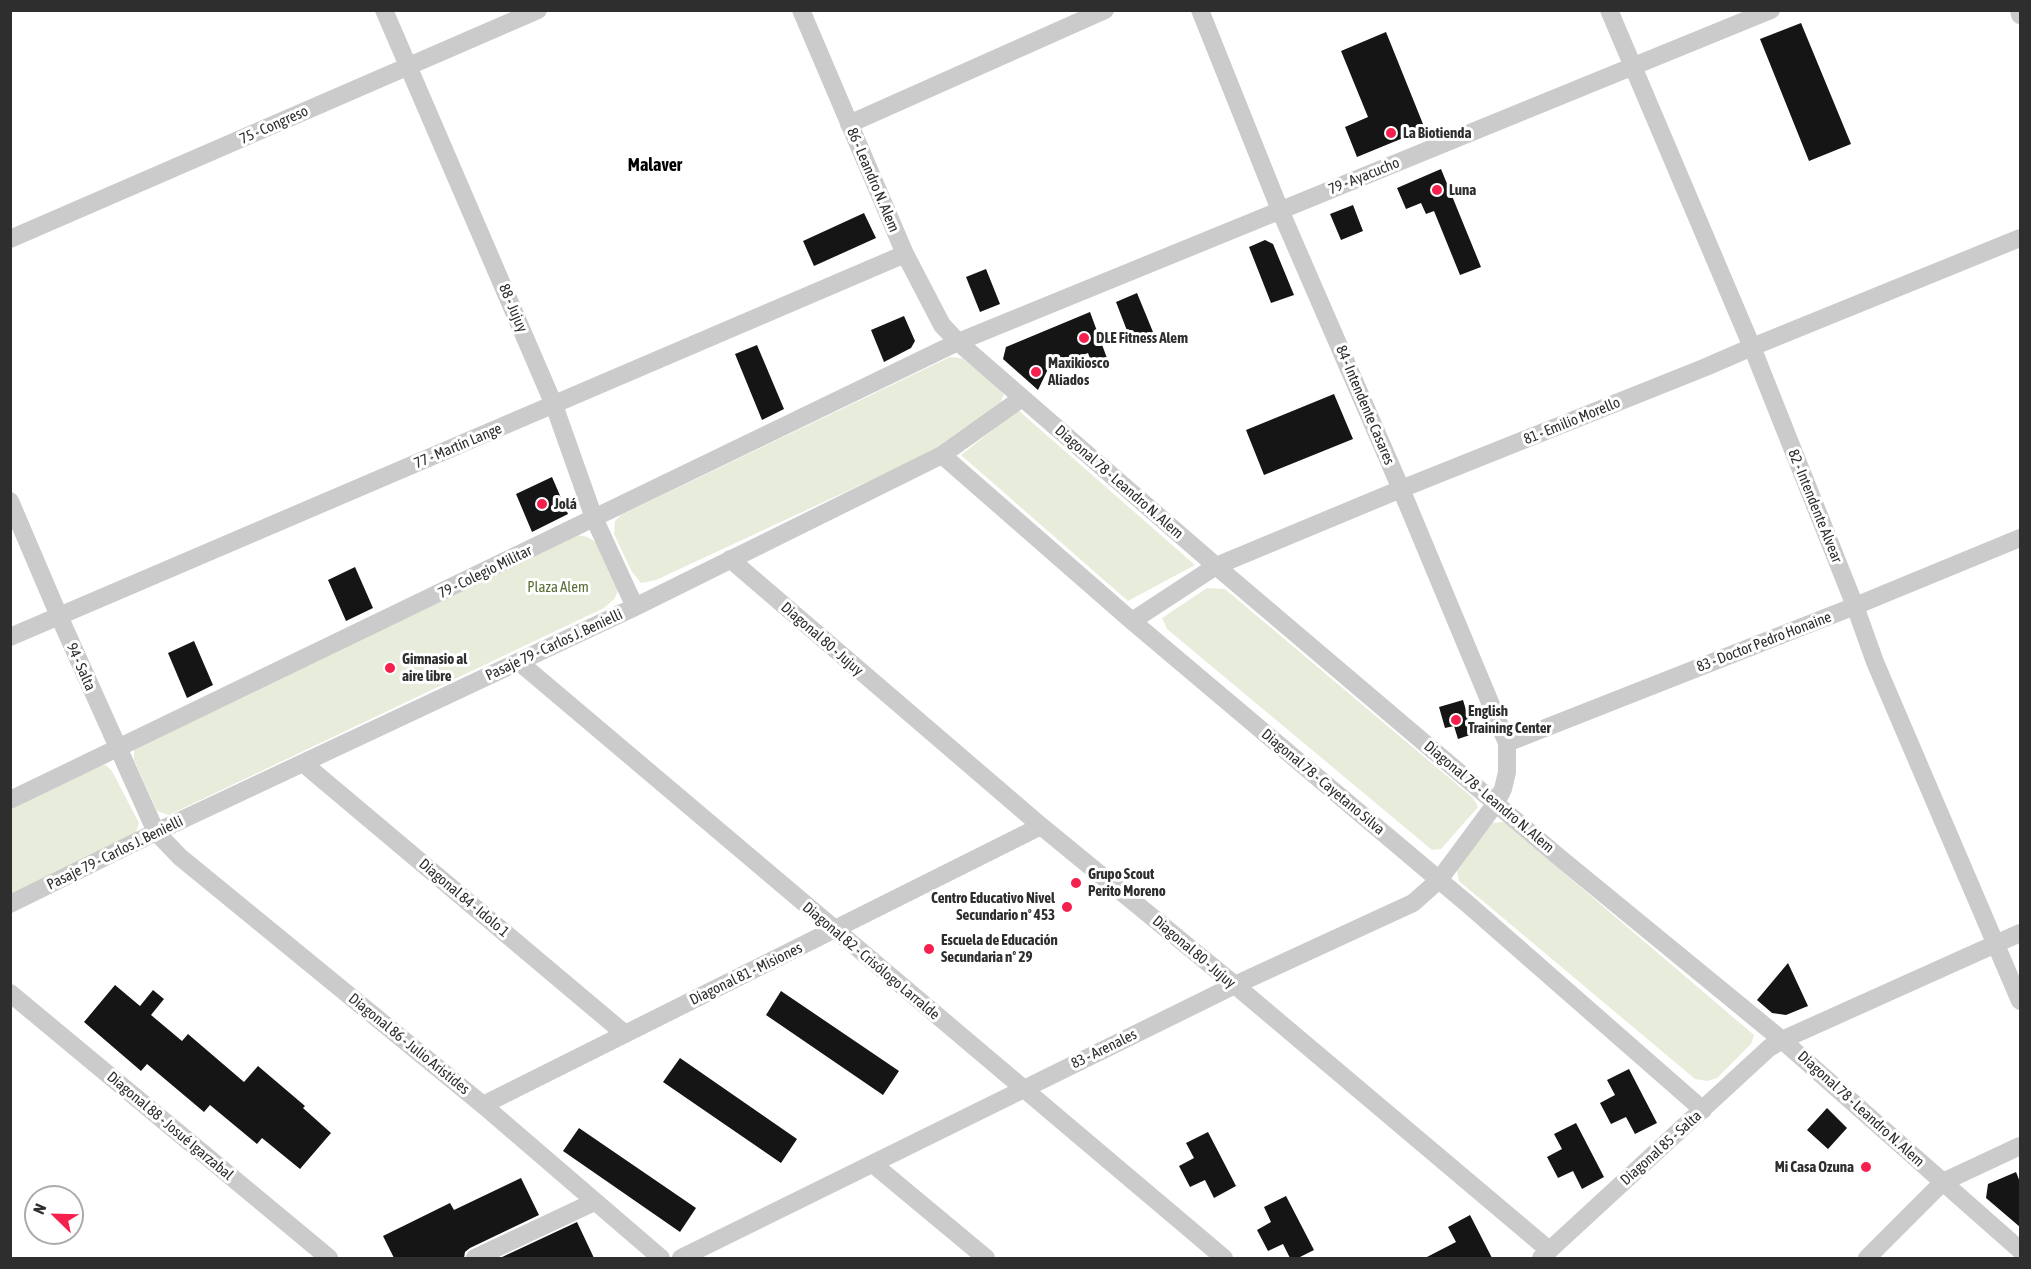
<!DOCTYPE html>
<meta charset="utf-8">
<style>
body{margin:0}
#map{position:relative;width:2031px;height:1269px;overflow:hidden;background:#fff;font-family:"Asap Condensed",sans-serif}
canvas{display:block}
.frame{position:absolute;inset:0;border:12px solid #2e2e2e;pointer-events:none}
.north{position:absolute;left:24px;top:1185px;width:60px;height:60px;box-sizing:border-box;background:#fff;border:2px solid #ababab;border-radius:50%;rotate:293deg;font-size:16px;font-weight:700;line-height:24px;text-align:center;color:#2e2e2e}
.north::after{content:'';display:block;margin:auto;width:21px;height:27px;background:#f6204e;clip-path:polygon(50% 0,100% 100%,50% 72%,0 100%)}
</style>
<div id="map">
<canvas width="2031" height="1269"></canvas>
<div class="frame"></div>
<div class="north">N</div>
</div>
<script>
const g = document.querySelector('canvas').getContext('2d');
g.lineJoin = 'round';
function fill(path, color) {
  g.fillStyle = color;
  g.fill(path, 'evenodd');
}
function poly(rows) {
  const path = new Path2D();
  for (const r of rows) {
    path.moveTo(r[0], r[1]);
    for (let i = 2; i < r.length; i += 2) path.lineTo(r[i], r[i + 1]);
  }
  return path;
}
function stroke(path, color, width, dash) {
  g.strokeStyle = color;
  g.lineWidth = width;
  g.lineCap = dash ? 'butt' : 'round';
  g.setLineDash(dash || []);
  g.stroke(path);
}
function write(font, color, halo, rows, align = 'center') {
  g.font = font + ' "Asap Condensed",sans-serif';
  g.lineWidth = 6;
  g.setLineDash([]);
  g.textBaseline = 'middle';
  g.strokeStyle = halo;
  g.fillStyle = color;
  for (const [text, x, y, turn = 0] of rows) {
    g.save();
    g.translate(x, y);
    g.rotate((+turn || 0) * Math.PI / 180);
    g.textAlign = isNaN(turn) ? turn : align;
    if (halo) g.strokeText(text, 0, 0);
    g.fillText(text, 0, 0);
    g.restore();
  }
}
const green = poly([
 [950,357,962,358,998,387,1004,394,1001,402,955,437,929,453,656,580,641,583,632,572,614,534,615,521,621,515],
 [1018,410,1195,565,1128,601,961,455],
 [578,535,588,537,598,544,618,590,615,598,604,608,169,815,157,811,134,760,134,749],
 [1207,588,1225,589,1473,798,1478,807,1441,849,1432,850,1167,629,1162,618],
 [106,765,112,771,139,823,135,835,11,897,11,809,99,766],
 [1504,822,1754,1035,1751,1044,1717,1078,1707,1081,1695,1079,1459,881,1456,866,1490,823]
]);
const building = poly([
 [1801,23,1851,144,1809,161,1760,39],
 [1386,32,1425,129,1357,157,1345,127,1368,117,1341,51],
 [1441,169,1481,267,1460,275,1434,211,1426,214,1421,203,1406,209,1397,188],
 [1353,205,1363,231,1341,240,1330,214],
 [864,213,876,238,814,266,803,241],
 [1265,240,1273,244,1294,295,1271,303,1249,247],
 [986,269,1000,304,980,312,966,277],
 [1137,293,1153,332,1131,341,1116,302],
 [1090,312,1111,369,1093,367,1088,353,1048,369,1038,390,1003,359,1006,347],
 [904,316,915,341,911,348,884,362,871,330],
 [757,345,784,409,762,420,735,354],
 [1334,394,1353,439,1264,475,1246,430],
 [552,477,568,514,532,532,516,494],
 [355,567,373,608,346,621,328,580],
 [194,641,213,685,187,698,168,653],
 [1463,700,1473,734,1458,739,1454,726,1445,728,1439,707],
 [1788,963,1808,1006,1786,1015,1772,1013,1757,1000],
 [115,985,140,1006,153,990,164,999,151,1015,182,1041,188,1034,244,1082,258,1066,305,1106,303,1108,331,1133,300,1169,262,1138,257,1144,210,1105,204,1112,147,1064,141,1071,84,1022],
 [781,991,899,1071,883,1095,766,1015],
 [680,1058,797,1139,781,1163,663,1082],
 [1629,1069,1657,1123,1635,1134,1626,1117,1611,1124,1600,1103,1615,1095,1607,1080],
 [1827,1108,1847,1128,1828,1149,1807,1130],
 [1576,1123,1604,1177,1582,1189,1573,1171,1558,1178,1547,1157,1562,1149,1554,1134],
 [579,1128,696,1208,680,1232,563,1151],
 [1208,1132,1236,1186,1214,1198,1205,1180,1190,1187,1179,1166,1194,1158,1186,1143],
 [2016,1172,2020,1182,2020,1227,1986,1198,1988,1184],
 [521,1178,539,1215,470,1248,465,1252,464,1258,394,1258,383,1236,450,1203,454,1210],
 [1286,1196,1314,1250,1298,1258,1290,1258,1283,1244,1268,1251,1257,1230,1271,1222,1264,1207],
 [1470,1215,1492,1258,1425,1258,1456,1242,1448,1227],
 [577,1222,594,1258,500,1258]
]);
const minor = poly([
 [384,10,554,405,594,518,635,607],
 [801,10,905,254,942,325,958,342,1216,566,1560,858,1782,1040,2020,1250],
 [1609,10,1752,347,1855,606,1875,662,2020,1001],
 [2019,10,2020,15],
 [849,124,1105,10],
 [10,239,538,10],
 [942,455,1132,621,1470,906,1703,1110],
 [10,501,59,616,156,832,180,857,483,1105,661,1258],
 [730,559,1041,826,1235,985,1549,1250],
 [1132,621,1216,566,1401,489,1706,367,1752,347,2020,238],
 [10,637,905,254],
 [519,662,1224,1258],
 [1507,743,1855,606,2020,538],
 [303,763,625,1034],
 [10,800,958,342,1771,10],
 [10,904,156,832,635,607,942,455,1022,398],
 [10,993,329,1258],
 [483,1105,1041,826],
 [873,1164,986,1258],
 [475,1258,594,1202],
 [681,1258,1235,985,1413,903,1439,880,1496,803,1503,789,1507,772,1507,743,1401,489,1280,210,1200,10],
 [1541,1258,1769,1048,1782,1040,2020,933],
 [1867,1258,1943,1182,2020,1146]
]);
const markers = [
 [1391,133,6,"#f6204e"],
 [1437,190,6,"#f6204e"],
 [1084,338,6,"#f6204e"],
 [1036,372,6,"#f6204e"],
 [542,504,6,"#f6204e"],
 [390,668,6,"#f6204e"],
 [1456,720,6,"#f6204e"],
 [1076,883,6,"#f6204e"],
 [1067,907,6,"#f6204e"],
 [929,949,6,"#f6204e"],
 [1866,1167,6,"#f6204e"]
];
const streetNames = [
 ["75 - Congreso",274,125,-24],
 ["79 - Ayacucho",1364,176,-22],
 ["86 - Leandro N. Alem",873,180,67],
 ["88 - Jujuy",513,308,67],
 ["84 - Intendente Casares",1365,405,67],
 ["81 - Emilio Morello",1572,421,-22],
 ["77 - Martín Lange",458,446,-23],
 ["Diagonal 78 - Leandro N. Alem",1119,482,41],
 ["82 - Intendente Alvear",1815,506,68],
 ["79 - Colegio Militar",485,572,-26],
 ["Diagonal 80 - Jujuy",822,639,41],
 ["83 - Doctor Pedro Honaine",1764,642,-21],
 ["Pasaje 79 - Carlos J. Benielli",554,645,-25],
 ["94 - Salta",81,667,66],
 ["Diagonal 78 - Cayetano Silva",1323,782,40],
 ["Diagonal 78 - Leandro N. Alem",1489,797,40],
 ["Pasaje 79 - Carlos J. Benielli",115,853,-26],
 ["Diagonal 84 - Idolo 1",464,898,40],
 ["Diagonal 80 - Jujuy",1194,952,40],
 ["Diagonal 82 - Crisólogo Larralde",871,961,40],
 ["Diagonal 81 - Misiones",746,974,-26],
 ["Diagonal 86 - Julio Aristides",409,1044,39],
 ["83 - Arenales",1104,1049,-26],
 ["Diagonal 78 - Leandro N. Alem",1861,1109,42],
 ["Diagonal 88 - Josué Igarzabal",170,1126,40],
 ["Diagonal 85 - Salta",1661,1148,-42]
];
const poiNames = [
 ["La Biotienda",1403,133],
 ["Luna",1449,190],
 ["DLE Fitness Alem",1096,338],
 ["Maxikiosco",1048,363],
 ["Aliados",1048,380],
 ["Jolá",554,504],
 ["Gimnasio al",402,659],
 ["aire libre",402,676],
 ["English",1468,711],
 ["Training Center",1468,728],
 ["Grupo Scout",1088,874],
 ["Perito Moreno",1088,891],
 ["Centro Educativo Nivel",1055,898,"right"],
 ["Secundario nº 453",1055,915,"right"],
 ["Escuela de Educación",941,940],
 ["Secundaria nº 29",941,957],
 ["Mi Casa Ozuna",1854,1167,"right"]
];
const parkNames = [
 ["Plaza Alem",558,587]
];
const quarterNames = [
 ["Malaver",655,165]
];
fill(green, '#e7edda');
fill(building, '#151515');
stroke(minor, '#cbcbcb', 18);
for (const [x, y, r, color] of markers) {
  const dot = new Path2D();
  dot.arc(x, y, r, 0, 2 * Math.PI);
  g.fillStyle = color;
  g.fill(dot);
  stroke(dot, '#fff', 2);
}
write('15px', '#2e2e2e', '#fff', streetNames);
write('bold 15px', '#2e2e2e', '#fff', poiNames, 'left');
write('15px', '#596e37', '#fff', parkNames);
write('bold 18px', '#000', '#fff', quarterNames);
</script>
